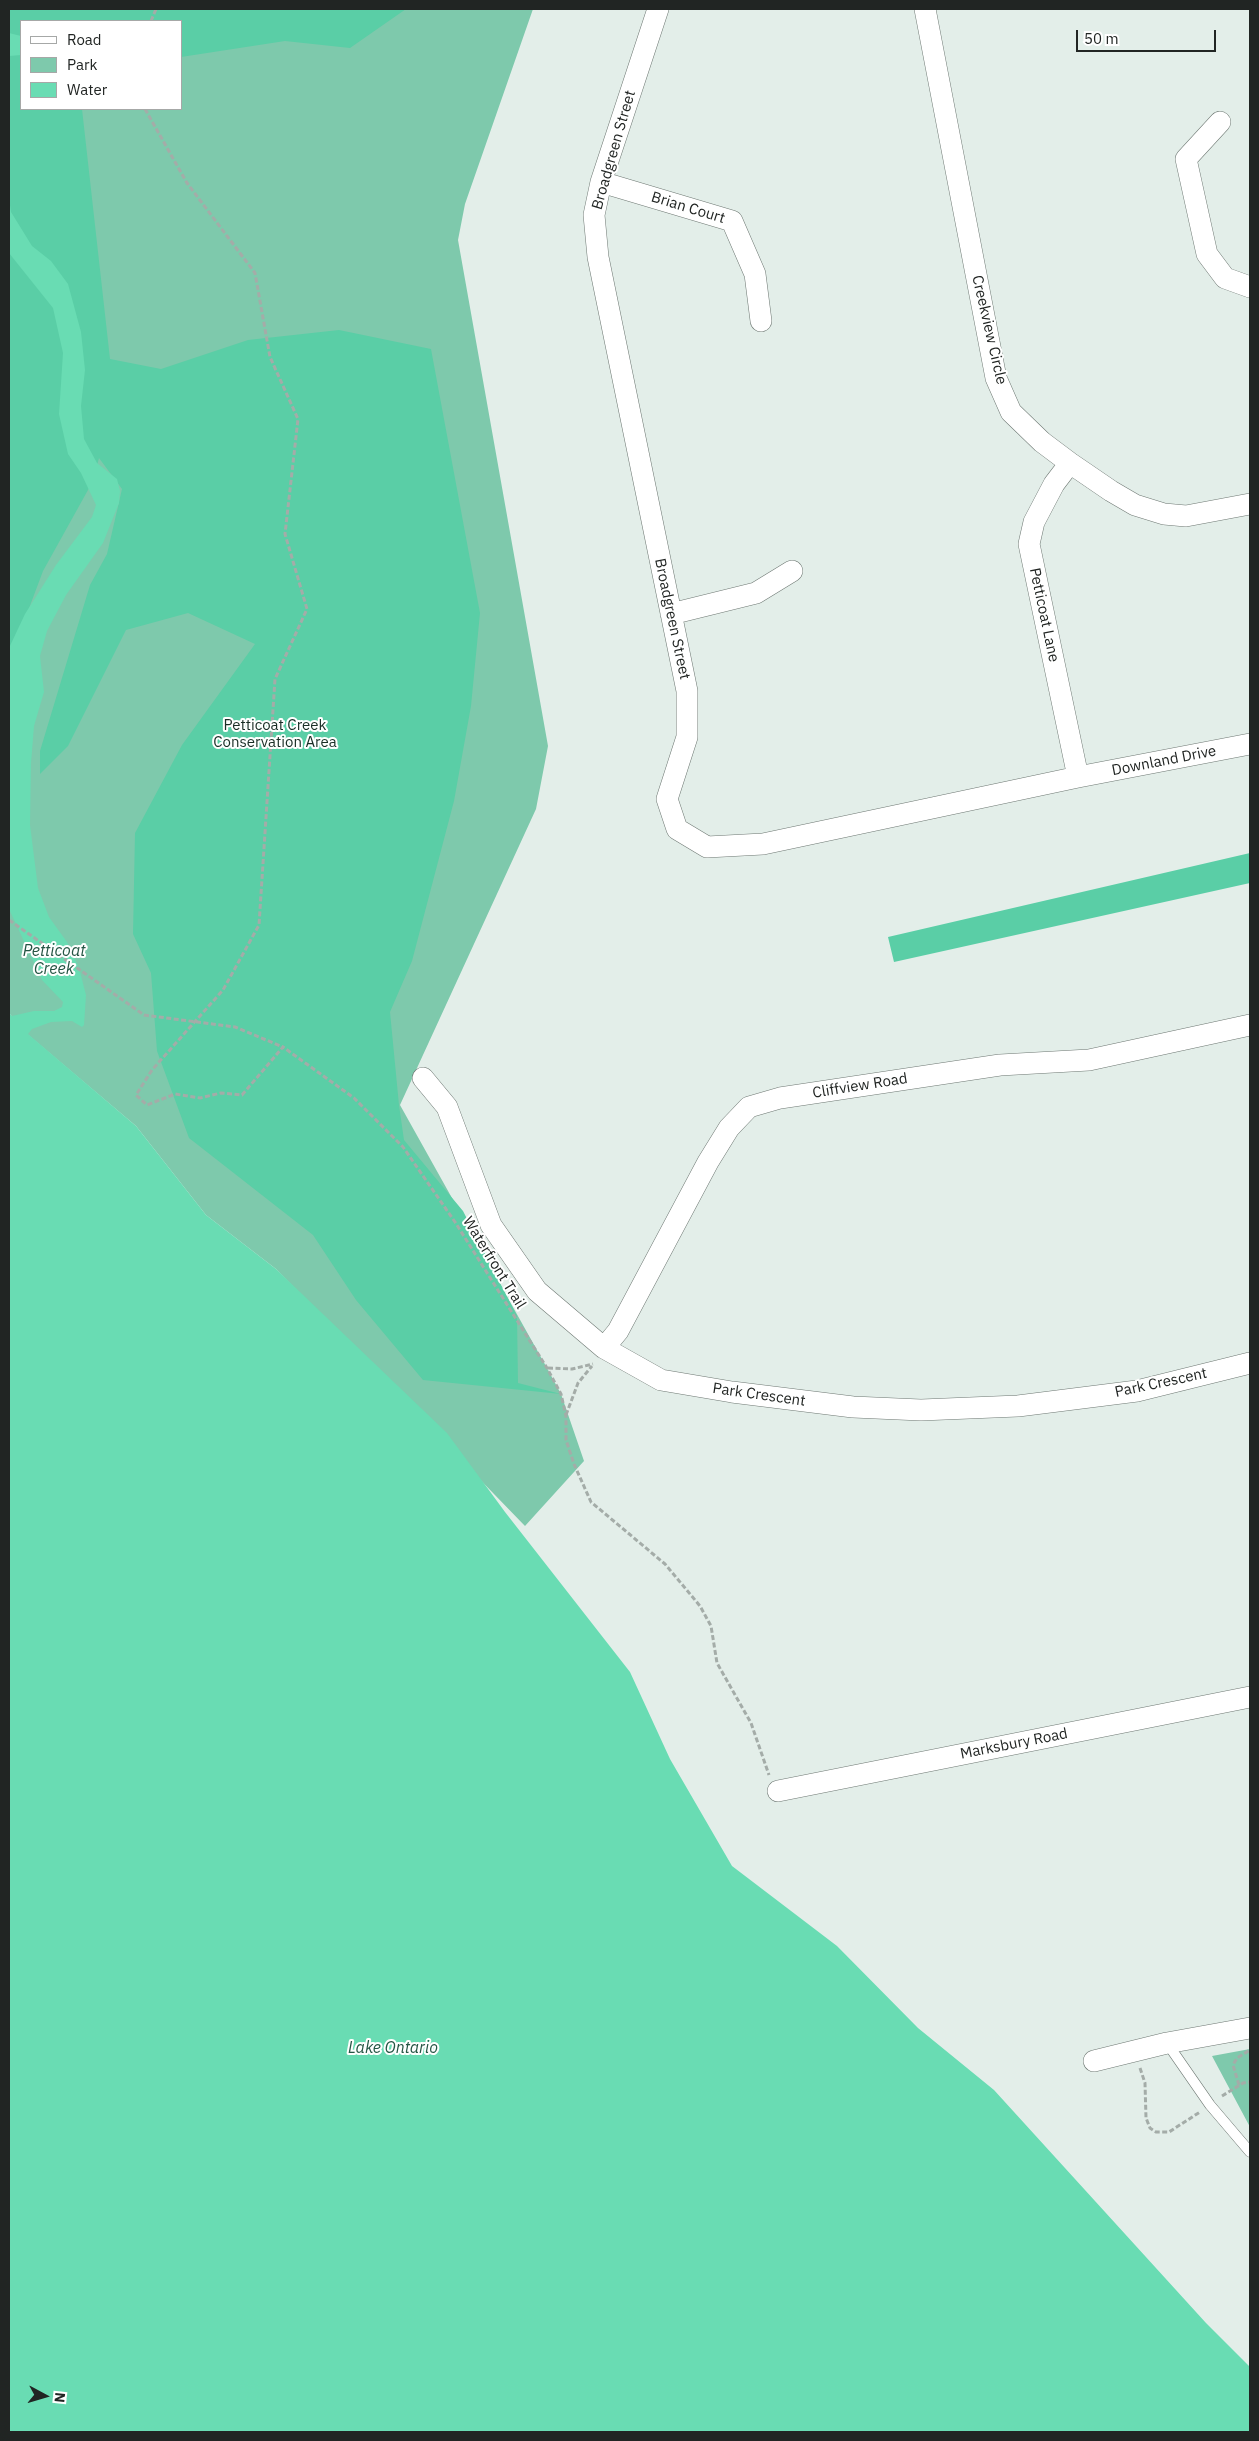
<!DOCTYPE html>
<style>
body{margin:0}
#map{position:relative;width:1259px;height:2441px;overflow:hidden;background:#e3eee9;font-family:"IBM Plex Sans",sans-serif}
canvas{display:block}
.frame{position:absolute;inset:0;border:10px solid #212523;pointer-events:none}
.legend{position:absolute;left:20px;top:20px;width:162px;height:90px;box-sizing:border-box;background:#fff;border:1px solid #a6a8a7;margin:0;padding:6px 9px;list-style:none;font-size:15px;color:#212523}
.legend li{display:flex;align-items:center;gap:10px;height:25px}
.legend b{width:25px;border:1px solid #a6a8a7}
.north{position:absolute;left:20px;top:2371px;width:50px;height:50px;-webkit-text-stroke:4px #fff;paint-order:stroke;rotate:96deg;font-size:14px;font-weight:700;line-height:20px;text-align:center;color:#212523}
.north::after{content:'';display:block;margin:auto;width:18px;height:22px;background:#212523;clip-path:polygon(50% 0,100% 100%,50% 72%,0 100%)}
.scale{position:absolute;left:1076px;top:30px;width:140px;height:22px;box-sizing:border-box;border:2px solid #212523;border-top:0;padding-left:6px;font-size:15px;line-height:18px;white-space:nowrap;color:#212523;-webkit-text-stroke:4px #fff;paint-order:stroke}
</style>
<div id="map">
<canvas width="1259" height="2441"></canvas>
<div class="frame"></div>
<ul class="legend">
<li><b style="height:6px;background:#fff"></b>Road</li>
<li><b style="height:14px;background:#7ec9ac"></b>Park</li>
<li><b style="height:14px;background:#69dcb3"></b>Water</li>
</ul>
<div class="north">N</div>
<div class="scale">50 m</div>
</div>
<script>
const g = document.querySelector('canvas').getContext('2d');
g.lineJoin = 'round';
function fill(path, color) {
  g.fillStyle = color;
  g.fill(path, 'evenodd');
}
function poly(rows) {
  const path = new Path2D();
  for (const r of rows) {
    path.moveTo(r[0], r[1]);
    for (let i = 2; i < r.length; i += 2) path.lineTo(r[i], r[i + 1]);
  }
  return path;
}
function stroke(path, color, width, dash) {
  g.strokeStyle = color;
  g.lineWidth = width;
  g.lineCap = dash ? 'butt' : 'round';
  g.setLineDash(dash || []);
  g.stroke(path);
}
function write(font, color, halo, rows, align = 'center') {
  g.font = font + ' "IBM Plex Sans",sans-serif';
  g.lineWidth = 4;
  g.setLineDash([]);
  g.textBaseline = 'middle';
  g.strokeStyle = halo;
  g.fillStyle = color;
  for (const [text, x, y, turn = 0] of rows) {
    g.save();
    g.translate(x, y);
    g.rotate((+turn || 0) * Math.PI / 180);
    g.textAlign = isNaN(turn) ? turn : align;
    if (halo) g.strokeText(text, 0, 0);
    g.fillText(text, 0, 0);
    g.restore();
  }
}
const green = poly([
 [9,9,533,9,465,204,458,240,548,746,536,809,400,1105,547,1368,561,1394,584,1461,525,1526,276,1269,206,1215,136,1126,27,1034,9,1013],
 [21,21,181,21,181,109,21,109],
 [1250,2049,1250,2127,1212,2056]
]);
const forest = poly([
 [9,9,406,9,350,48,285,41,181,57,181,21,21,21,21,109,82,109,110,359,161,369,248,340,339,330,431,349,480,613,471,706,454,801,412,961,390,1012,399,1105,404,1140,463,1211,517,1316,518,1383,561,1394,423,1380,356,1300,313,1235,189,1138,157,1051,151,973,133,934,135,833,182,745,255,644,188,613,126,630,68,746,40,774,40,751,90,585,107,554,122,489,99,458,93,481,43,571,19,635,9,691],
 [1250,853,1250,883,894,962,888,937]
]);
const water = poly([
 [9,33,21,36,21,55,9,56],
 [9,198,11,212,32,246,51,261,68,284,81,332,85,370,81,406,84,439,97,463,117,479,120,491,119,503,103,543,66,595,47,631,40,656,44,692,34,726,31,763,30,825,38,888,49,917,67,942,79,968,86,995,84,1025,82,1027,72,1021,51,1022,32,1029,28,1034,136,1126,206,1215,276,1269,447,1433,505,1512,630,1672,670,1759,732,1866,837,1946,918,2028,994,2090,1206,2323,1250,2367,1250,2432,9,2432,9,1013,12,1016,34,1011,54,1011,62,1007,63,1002,42,980,9,909,9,648,25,614,56,565,92,517,96,505,81,473,68,454,59,414,63,353,53,308,9,253]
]);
const path = poly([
 [151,21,156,9],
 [145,109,187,183,255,273,270,357,298,419,285,534,307,609,275,679,259,925,223,990,152,1070,136,1095,147,1105,175,1094,200,1098,221,1093,242,1095,283,1047,354,1098,403,1147,455,1222,547,1368,561,1394,566,1416,566,1440,574,1464,591,1502,665,1564,700,1606,711,1626,717,1663,751,1723,769,1775],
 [548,1368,572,1369,593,1364],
 [566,1415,578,1383,592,1366],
 [1140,2068,1145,2083,1146,2118,1150,2128,1156,2132,1169,2132,1200,2112],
 [1239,2085,1233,2065,1237,2058,1250,2050],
 [1222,2096,1243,2083,1250,2082]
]);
const service = poly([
 [1167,2043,1210,2105,1250,2152]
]);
const minor = poly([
 [658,9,601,182,594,215,598,257,687,691,687,737,667,799,677,829,707,847,763,844,1078,777,1250,744],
 [925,9,996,378,1011,412,1042,442,1070,463,1111,491,1135,505,1164,514,1186,516,1250,504],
 [1220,122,1186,159,1207,254,1225,278,1250,287],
 [601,182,732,221,755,274,761,321],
 [1070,463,1054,484,1034,522,1029,544,1078,777],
 [671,614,756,593,792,571],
 [423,1078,447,1107,491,1225,537,1291,604,1348,661,1380,732,1392,853,1407,921,1410,1018,1406,1137,1391,1250,1363],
 [604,1348,618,1331,708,1162,729,1128,749,1107,780,1098,1000,1065,1089,1060,1250,1025],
 [778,1791,1250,1697],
 [1094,2061,1167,2043,1250,2028]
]);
const pathBridge = poly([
 [9,920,144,1015,235,1027,283,1047]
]);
const streetNames = [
 ["Broadgreen Street",614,150,-74],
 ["Brian Court",688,208,17],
 ["Creekview Circle",989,330,77],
 ["Petticoat Lane",1044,615,78],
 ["Broadgreen Street",672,619,78],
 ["Downland Drive",1164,761,-11],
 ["Cliffview Road",860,1086,-9],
 ["Waterfront Trail",494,1263,58],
 ["Park Crescent",1161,1383,-12],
 ["Park Crescent",759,1395,8],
 ["Marksbury Road",1014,1744,-11]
];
const parkNames = [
 ["Petticoat Creek",275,726],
 ["Conservation Area",275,743]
];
const waterNames = [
 ["Petticoat",54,951],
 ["Creek",54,969],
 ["Lake Ontario",393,2048]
];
fill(green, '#7ec9ac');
fill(forest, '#5acea6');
fill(water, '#69dcb3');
stroke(service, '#6e7873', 11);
stroke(minor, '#6e7873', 22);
stroke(path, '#a4aca8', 3, [5, 2.5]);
stroke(service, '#fff', 10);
stroke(minor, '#fff', 21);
stroke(pathBridge, '#a4aca8', 3, [5, 2.5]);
write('15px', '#212523', '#fff', streetNames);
write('15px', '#1a2e26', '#fff', parkNames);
write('italic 16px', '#255544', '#fff', waterNames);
</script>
